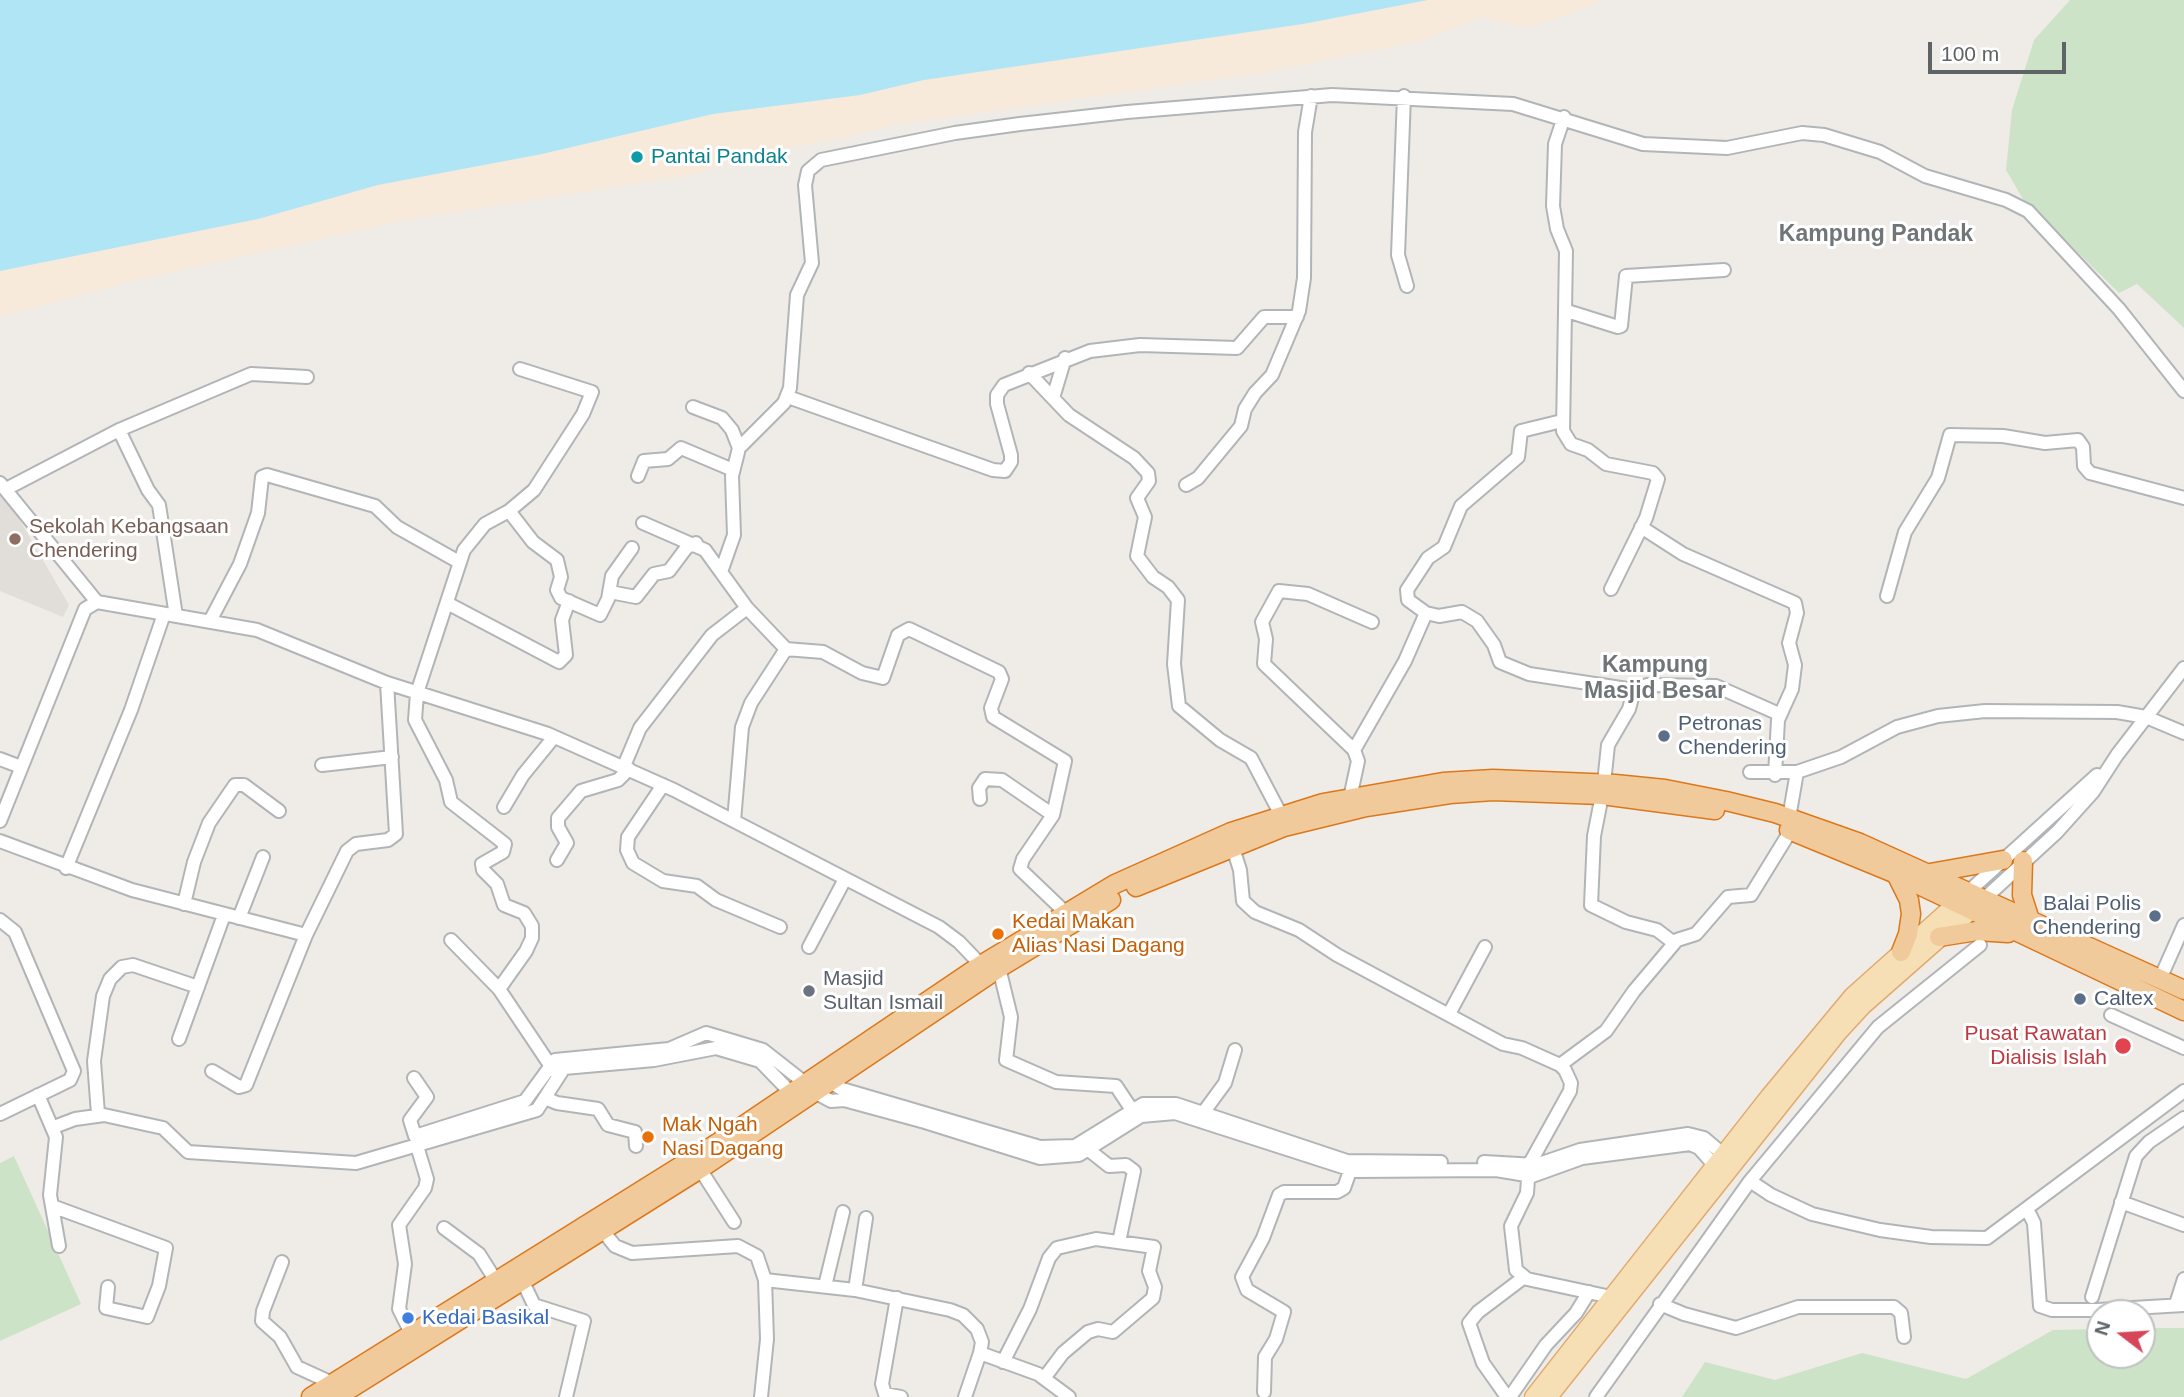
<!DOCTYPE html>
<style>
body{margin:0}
#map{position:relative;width:2184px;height:1397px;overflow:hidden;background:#efece7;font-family:Arial,sans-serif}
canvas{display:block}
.north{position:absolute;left:2086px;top:1299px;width:70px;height:70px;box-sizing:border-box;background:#fff;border:2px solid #bfc1c1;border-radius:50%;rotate:287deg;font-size:19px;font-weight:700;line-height:28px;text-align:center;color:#5e6365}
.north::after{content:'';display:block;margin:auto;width:24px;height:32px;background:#d64658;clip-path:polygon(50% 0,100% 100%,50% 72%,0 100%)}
.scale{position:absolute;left:1928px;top:42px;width:138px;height:32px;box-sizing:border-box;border:4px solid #5e6365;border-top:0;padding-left:9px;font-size:21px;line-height:24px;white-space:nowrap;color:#5e6365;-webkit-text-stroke:5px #fff;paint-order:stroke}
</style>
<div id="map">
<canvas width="2184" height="1397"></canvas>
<div class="north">N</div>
<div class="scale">100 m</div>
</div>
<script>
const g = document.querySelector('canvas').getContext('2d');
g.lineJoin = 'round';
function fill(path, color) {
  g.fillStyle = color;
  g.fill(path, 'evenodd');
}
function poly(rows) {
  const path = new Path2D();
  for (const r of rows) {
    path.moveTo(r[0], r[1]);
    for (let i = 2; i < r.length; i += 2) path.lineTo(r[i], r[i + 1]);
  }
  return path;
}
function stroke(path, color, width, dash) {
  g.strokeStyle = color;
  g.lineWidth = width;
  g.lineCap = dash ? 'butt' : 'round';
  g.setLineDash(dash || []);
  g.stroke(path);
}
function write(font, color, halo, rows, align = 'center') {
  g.font = font + ' Arial,sans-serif';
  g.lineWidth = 6;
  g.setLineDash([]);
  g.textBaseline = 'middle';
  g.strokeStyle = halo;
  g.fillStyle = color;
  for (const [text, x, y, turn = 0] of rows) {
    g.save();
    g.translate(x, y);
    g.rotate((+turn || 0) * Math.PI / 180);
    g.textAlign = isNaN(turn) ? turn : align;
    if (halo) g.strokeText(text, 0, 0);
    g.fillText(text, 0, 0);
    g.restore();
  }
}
const education = poly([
 [0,486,69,605,63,617,0,591]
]);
const green = poly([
 [2070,0,2184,0,2184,328,2137,284,2119,293,2023,199,2006,170,2012,110,2034,40],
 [14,1156,81,1304,0,1341,0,1163],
 [2142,1328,2184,1328,2184,1397,1682,1397,1705,1362,1775,1380,1862,1353,1966,1379,2053,1330,2100,1329,2100,1355,2142,1355]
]);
const sand = poly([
 [1428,0,1606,0,1529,28,1482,17,1422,41,1263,73,893,125,844,138,755,153,698,174,406,220,133,281,0,317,0,271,258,219,378,185,542,154,713,114,860,95,924,80,1303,24]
]);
const water = poly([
 [0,0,1428,0,1303,24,924,80,860,95,713,114,542,154,378,185,258,219,0,271]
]);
const minor = poly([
 [1404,96,1398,255,1407,286],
 [1564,117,1555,144,1553,206,1557,229,1566,251,1563,431,1571,444,1588,450,1606,464,1653,473,1658,479,1646,518,1611,589],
 [1567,311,1618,327,1621,326,1626,276,1724,270],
 [1029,373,1069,415,1134,458,1148,473,1149,481,1137,498,1145,517,1137,556,1153,577,1168,587,1178,600,1174,664,1179,706,1220,740,1251,758,1281,815],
 [788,397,993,470,1005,471,1011,462,1011,455,997,404,997,395,1004,385,1090,351,1140,345,1237,348,1264,317,1297,317],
 [1053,398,1065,358],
 [693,407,722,418,732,430,739,448],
 [119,430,148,490,159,505,176,616],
 [638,476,644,461,668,459,681,448,733,470],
 [0,483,97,602],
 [1186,485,1198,478,1241,426,1245,409,1255,393,1272,375,1299,311,1304,278,1305,132,1311,96],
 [6,489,119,430,251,374,307,377],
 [509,511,533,542,557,560,561,577,557,590,561,598,600,615,608,599,612,576,632,548],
 [643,523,705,550,747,608,786,649,751,703,742,727,734,821],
 [1641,527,1683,554,1795,603,1797,613,1789,643,1795,665,1792,689,1778,720,1775,775],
 [722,569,734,535,732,476,739,448,784,403,790,388,797,295,812,263,805,185,808,171,821,160,955,133,1020,124,1127,112,1332,95,1513,104,1643,144,1727,148,1802,133,1824,135,1880,152,1925,176,2006,200,2028,211,2119,309,2184,391],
 [610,592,636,597,654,574,669,571,687,547,696,543],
 [1887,596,1905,532,1938,478,1950,435,2003,436,2045,443,2078,440,2083,447,2084,466,2090,473,2184,498],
 [447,603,559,662,566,655,562,620,569,601],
 [1426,613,1439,616,1462,612,1477,621,1494,645,1500,662,1529,674,1634,690,1647,685,1716,686,1779,714],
 [210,621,240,564,258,513,262,477,267,475,375,506,397,527,459,562],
 [786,649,823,652,862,673,883,678,898,635,909,629,999,672,1002,679,991,708,993,717,1065,761,1053,815,1023,859,1020,869,1066,913],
 [1354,750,1264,664,1266,639,1262,622,1279,591,1308,594,1372,622],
 [0,759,21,767],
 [322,765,392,757],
 [624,766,640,728,712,635,747,608],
 [1750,772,1797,772,1841,757,1897,727,1938,716,1985,711,2117,712,2146,717,2184,733],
 [1604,783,1608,745,1629,709,1634,690],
 [663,785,628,837,627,850,633,863,663,881,697,886,716,900,780,927],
 [1602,795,1594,836,1591,905,1626,922,1657,930,1674,943],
 [1350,798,1358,761,1354,750,1405,661,1426,613,1408,600,1407,590,1428,558,1444,547,1461,506,1518,457,1521,431,1562,421],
 [980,799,979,788,985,779,1002,780,1053,815],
 [504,807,523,775,554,737],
 [1789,818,1797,772],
 [0,821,85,609,97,602,257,630,387,683,548,734,674,790,939,927,959,942,981,965],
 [0,841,132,890,306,935],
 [1233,848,1240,870,1243,901,1255,912,1299,930,1337,955,1503,1044,1522,1048,1560,1065,1565,1070,1571,1083,1570,1091,1529,1165,1527,1193,1511,1226,1516,1270,1527,1279,1611,1297],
 [557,860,567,843,558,827,558,818,581,791,618,780,629,769],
 [66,868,131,710,164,614],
 [1968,892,2097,775],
 [1984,899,2057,832,2093,792,2117,755,2184,668],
 [184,904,194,862,209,823,235,785,244,785,279,811],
 [239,918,263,857],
 [0,920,15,932,74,1071,70,1080,0,1114],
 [451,940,499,989,554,1071],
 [809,947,845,879],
 [999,968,1011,1017,1006,1060,1056,1082,1116,1086,1132,1110],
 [2160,979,2184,925],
 [499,989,526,951,532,938,532,926,524,913,504,905,497,884,483,870,482,864,503,852,505,844,451,802,446,780,415,720,417,693,464,550,485,524,509,511,534,490,583,414,592,392,520,369],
 [1449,1014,1485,947],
 [2111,1015,2184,1048],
 [179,1039,224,915],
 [1560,1065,1606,1031,1634,991,1677,940,1696,934,1728,897,1751,895,1791,830],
 [212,1071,239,1087,246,1085,306,935,347,851,356,844,388,840,396,834,387,683],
 [414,1078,427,1097,410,1120,415,1136,525,1101,555,1060,669,1049,706,1033,763,1050,805,1083],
 [830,1082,842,1089,1040,1147,1075,1146,1143,1104,1176,1104,1347,1161,1441,1162],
 [814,1092,831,1101,844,1100,925,1122,1040,1158,1079,1155,1141,1116,1175,1113,1355,1171,1496,1170,1532,1176,1582,1158,1690,1144,1699,1148,1715,1166],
 [38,1095,56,1137,50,1195,59,1246],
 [545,1098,557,1103,598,1109,608,1125,635,1132,636,1146],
 [1203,1113,1225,1083,1235,1050],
 [98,1114,94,1061,103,996,110,979,122,967,133,965,198,987],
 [54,1127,75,1119,104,1115,163,1128,188,1152,356,1163,537,1110,564,1068,654,1060,716,1048,760,1061,791,1093],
 [1090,1151,1109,1166,1126,1165,1134,1171,1119,1242],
 [1484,1162,1536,1165,1580,1150,1688,1134,1704,1138,1724,1155],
 [700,1169,734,1222],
 [1750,1181,1771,1195,1812,1214,1880,1230,1931,1237,1987,1238,2184,1091],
 [2121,1202,2184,1225],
 [52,1206,166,1248,159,1286,147,1317,106,1308,108,1287],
 [2028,1211,2034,1223,2040,1306,2052,1310,2098,1310,2184,1305],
 [444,1228,479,1254,496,1281],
 [603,1231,615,1246,632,1253,738,1246,757,1256,765,1280,855,1290,950,1310,963,1315,977,1329,982,1342,980,1353,1038,1374,1069,1397],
 [282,1262,263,1311,262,1321,280,1337,297,1367,332,1383],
 [523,1282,534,1305,584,1321,566,1397],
 [825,1286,843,1212],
 [855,1290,866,1218],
 [2092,1297,2136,1156,2149,1142,2184,1118],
 [897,1298,882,1384,885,1394,901,1397],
 [1660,1304,1684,1314,1736,1328,1798,1307,1894,1307,1901,1313,1904,1337],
 [2176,1304,2184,1279],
 [411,1333,399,1309,405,1264,399,1225,425,1188,427,1179,417,1146],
 [1003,1362,1030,1309,1049,1258,1057,1248,1096,1239,1154,1247,1149,1271,1155,1287,1153,1298,1113,1332,1098,1329,1088,1332,1063,1353,1045,1377],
 [1264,1392,1265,1357,1276,1339,1284,1312,1247,1290,1242,1277,1263,1238,1279,1195,1284,1192,1337,1192,1344,1188,1350,1171],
 [761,1397,767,1339,765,1280],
 [965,1397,980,1353],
 [1507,1397,1483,1363,1469,1323,1478,1312,1523,1278],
 [1510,1397,1546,1345,1576,1313,1589,1292],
 [1596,1397,1750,1181,1878,1027,1980,945]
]);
const major = poly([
 [1533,1397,1769,1096,1852,996,1964,896],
 [1549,1397,1839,1032,1863,1006,1979,904]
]);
const highway = poly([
 [1789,830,1896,874,2184,1011],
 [2023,861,2022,895,2030,920],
 [1930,873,2003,860],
 [1896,874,1909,900,1911,914,1908,934,1901,952],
 [1136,887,1284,827,1366,807,1450,794,1493,791,1602,795,1715,810],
 [1939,937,1977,931,2008,933],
 [311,1397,716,1144,981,965,1115,884,1231,832,1323,803,1443,782,1493,779,1615,784,1665,789,1726,801,1775,813,1860,843,2184,990],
 [337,1397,700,1169,999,968,1111,900]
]);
const markers = [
 [637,157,7,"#0f9aa8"],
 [15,539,7,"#8d6e63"],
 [1664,736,7,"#5c6f8a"],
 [2155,916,7,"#5c6f8a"],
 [998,934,7,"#e8710a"],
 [809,991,7,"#6b7280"],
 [2080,999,7,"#5c6f8a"],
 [2123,1046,9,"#e0444e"],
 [648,1137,7,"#e8710a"],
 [408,1318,7,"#3f7fe0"]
];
const cultureNames = [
 ["Pantai Pandak",651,157]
];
const educationNames = [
 ["Sekolah Kebangsaan",29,527],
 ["Chendering",29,551]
];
const serviceNames = [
 ["Petronas",1678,724],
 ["Chendering",1678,748],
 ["Balai Polis",2141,904,"right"],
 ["Chendering",2141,928,"right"],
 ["Caltex",2094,999]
];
const foodNames = [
 ["Kedai Makan",1012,922],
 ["Alias Nasi Dagang",1012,946],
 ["Mak Ngah",662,1125],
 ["Nasi Dagang",662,1149]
];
const worshipNames = [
 ["Masjid",823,979],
 ["Sultan Ismail",823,1003]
];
const healthNames = [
 ["Pusat Rawatan",2107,1034],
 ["Dialisis Islah",2107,1058]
];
const shopNames = [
 ["Kedai Basikal",422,1318]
];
const neighbourhoodNames = [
 ["Kampung Pandak",1876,235],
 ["Kampung",1655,666],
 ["Masjid Besar",1655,692]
];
fill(education, '#e1ddd8');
fill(green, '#cce3c7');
fill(sand, '#f7eada');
fill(water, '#b0e5f6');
stroke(minor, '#b2b5b7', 16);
stroke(major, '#e2a96d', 19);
stroke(highway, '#dc781a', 21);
stroke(minor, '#fff', 12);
stroke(major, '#f6deb5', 16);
stroke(highway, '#f1ca9c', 18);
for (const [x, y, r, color] of markers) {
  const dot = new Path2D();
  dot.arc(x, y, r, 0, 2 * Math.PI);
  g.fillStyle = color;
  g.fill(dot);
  stroke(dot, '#fff', 2.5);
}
write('21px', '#0d838f', '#fff', cultureNames, 'left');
write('21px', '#785e54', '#fff', educationNames, 'left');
write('21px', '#4e5e75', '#fff', serviceNames, 'left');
write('21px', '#c56008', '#fff', foodNames, 'left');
write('21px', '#5b616d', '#fff', worshipNames, 'left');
write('21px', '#be3a42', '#fff', healthNames, 'right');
write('21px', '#366cbe', '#fff', shopNames, 'left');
write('bold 23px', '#707577', '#fff', neighbourhoodNames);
</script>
